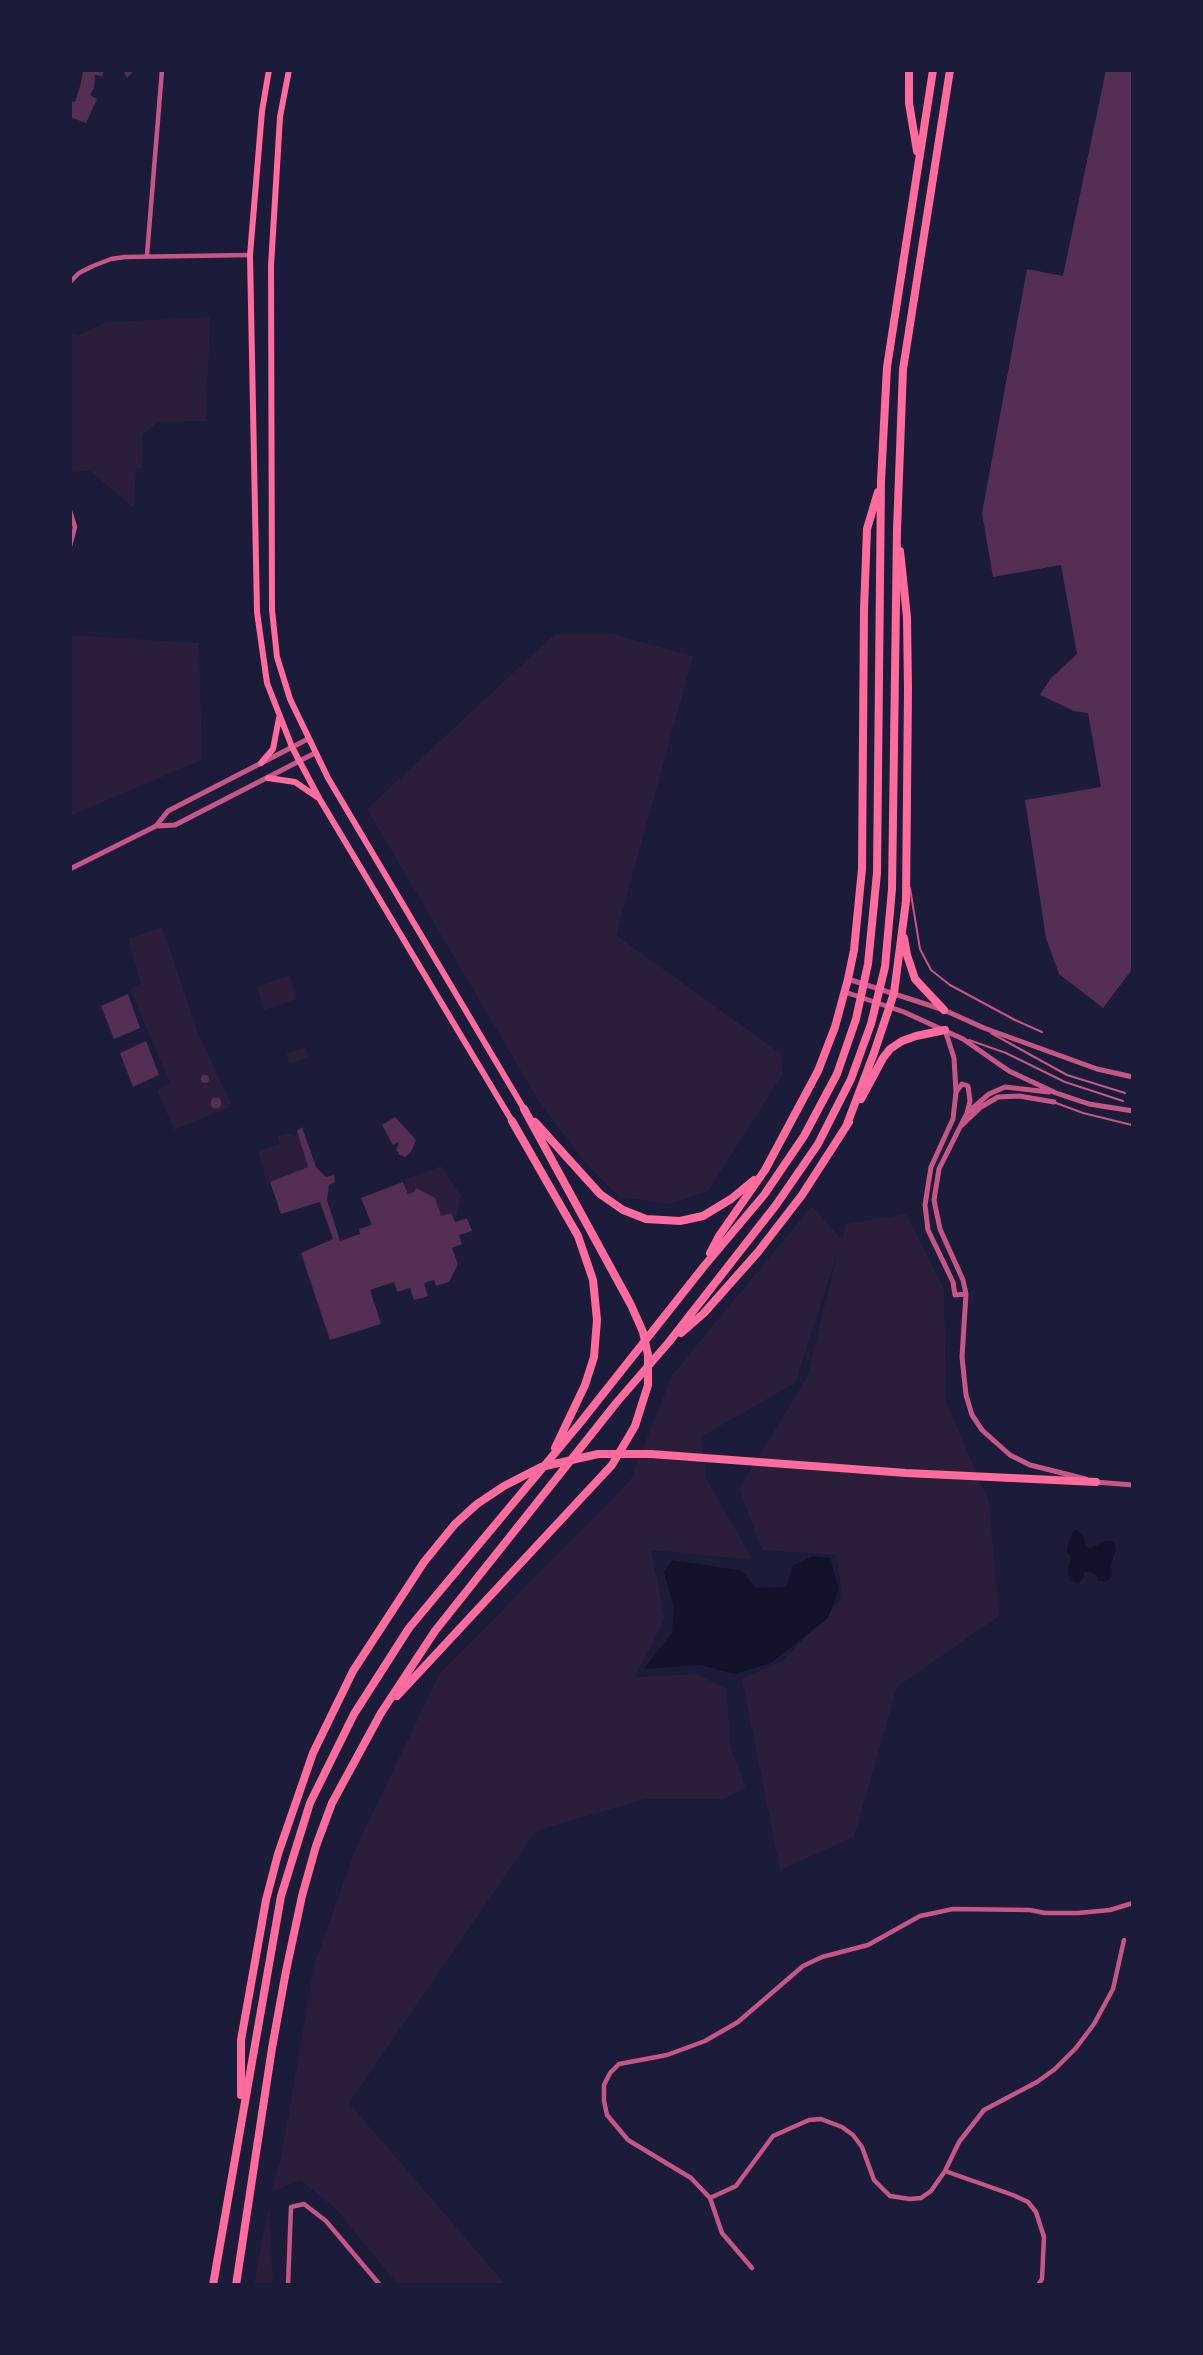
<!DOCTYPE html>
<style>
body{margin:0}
#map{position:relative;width:1203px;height:2355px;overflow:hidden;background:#1b1b3a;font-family:"Golos Text",sans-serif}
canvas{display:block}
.frame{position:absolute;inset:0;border:72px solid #1b1b3a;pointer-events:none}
</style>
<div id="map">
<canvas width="1203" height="2355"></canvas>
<div class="frame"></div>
</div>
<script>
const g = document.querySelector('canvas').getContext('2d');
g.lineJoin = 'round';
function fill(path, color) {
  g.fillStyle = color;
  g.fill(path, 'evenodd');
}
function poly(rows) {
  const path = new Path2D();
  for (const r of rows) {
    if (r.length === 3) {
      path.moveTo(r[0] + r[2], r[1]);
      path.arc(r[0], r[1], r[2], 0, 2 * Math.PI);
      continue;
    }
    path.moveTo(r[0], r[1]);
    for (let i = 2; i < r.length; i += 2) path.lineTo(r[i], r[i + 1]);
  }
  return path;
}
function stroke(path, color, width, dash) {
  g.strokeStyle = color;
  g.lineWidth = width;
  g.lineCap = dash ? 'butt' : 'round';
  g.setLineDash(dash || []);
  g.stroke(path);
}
const green = poly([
 [210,317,206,421,158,422,143,435,142,468,136,469,134,508,90,471,70,472,70,332,79,335,106,322],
 [555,634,613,634,693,656,616,935,780,1053,783,1074,708,1191,670,1204,620,1197,590,1168,541,1105,367,809],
 [70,635,199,643,202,760,70,816],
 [162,927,197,1030,232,1106,174,1130,157,1090,170,1083,130,989,141,983,128,939],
 [290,975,297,999,264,1010,257,987],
 [306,1047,309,1057,289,1064,286,1054],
 [286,1133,295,1136,298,1133,308,1167,267,1183,258,1151,280,1144,278,1136],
 [441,1166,461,1195,455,1222,451,1213,441,1216,435,1198,414,1192,408,1194,404,1180],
 [812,1206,842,1240,846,1224,906,1214,944,1289,946,1401,989,1502,999,1616,897,1687,854,1837,780,1870,742,1679,782,1661,843,1598,836,1555,762,1550,739,1489,807,1377,838,1251,795,1383,701,1437,706,1478,753,1560,651,1550,665,1618,635,1677,697,1674,727,1689,730,1746,746,1788,723,1799,645,1799,536,1831,349,2103,506,2285,398,2285,336,2209,300,2180,271,2193,282,2154,314,1965,357,1845,440,1673,630,1481,672,1375],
 [269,2205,273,2285,254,2285]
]);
const water = poly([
 [1077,1530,1084,1537,1086,1547,1091,1548,1106,1541,1113,1541,1116,1549,1111,1565,1112,1576,1106,1582,1098,1580,1095,1574,1089,1571,1084,1572,1084,1577,1078,1583,1069,1580,1068,1570,1071,1556,1067,1553,1067,1548,1073,1531],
 [813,1556,830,1558,839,1589,828,1618,771,1663,734,1674,701,1665,644,1669,672,1633,674,1607,664,1572,672,1560,742,1571,756,1588,787,1587,792,1566]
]);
const building = poly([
 [83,70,104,70,102,76,95,75,94,88,90,95,97,99,86,123,70,117,70,101,75,102,81,83],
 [123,70,135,70,127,78],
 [1106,70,1133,70,1133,968,1103,1008,1059,974,1046,938,1025,800,1101,787,1088,713,1074,711,1040,695,1051,678,1077,654,1061,565,993,577,982,513,1027,269,1063,276],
 [128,994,140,1028,114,1039,101,1006],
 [146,1041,159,1075,133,1087,120,1053],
 [205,1079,4],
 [216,1103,5.5],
 [395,1117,416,1140,411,1152,405,1157,398,1154,399,1152,396,1151,399,1142,393,1145,382,1125],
 [302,1127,316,1167,326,1177,334,1175,335,1182,329,1185,327,1200,340,1241,360,1234,359,1229,372,1225,361,1198,403,1182,408,1194,414,1192,416,1188,435,1198,441,1216,451,1213,455,1222,467,1218,472,1231,459,1235,462,1244,452,1248,458,1264,449,1282,436,1286,434,1280,424,1283,428,1296,414,1300,410,1288,397,1292,394,1282,370,1290,381,1324,330,1340,301,1253,333,1239,320,1202,281,1214,270,1182,308,1167,297,1131]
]);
const service = poly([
 [910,888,920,949,931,970,950,985,1015,1020,1042,1032],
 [991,1033,1067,1075,1125,1093],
 [969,1040,1006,1053,1065,1082,1123,1101],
 [1056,1103,1083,1113,1132,1125]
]);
const minor = poly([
 [147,255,162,70],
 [70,282,79,273,93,266,111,259,125,257,250,255],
 [70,511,75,527,70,546],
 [945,2171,1013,2195,1028,2202,1036,2212,1044,2237,1042,2279,1038,2285],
 [710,2198,736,2186,773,2136,809,2120,821,2119,842,2127,853,2135,862,2147,874,2180,890,2196,910,2199,921,2198,931,2191,945,2171,959,2142,984,2110,1037,2082,1055,2069,1076,2048,1094,2024,1113,1989,1124,1940],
 [752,2268,722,2233,710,2198,691,2178,628,2140,607,2115,604,2101,604,2085,610,2073,619,2064,667,2055,705,2041,738,2022,803,1966,822,1957,868,1945,920,1916,953,1909,1030,1910,1045,1913,1078,1913,1110,1910,1133,1903],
 [288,2285,291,2207,304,2204,326,2221,380,2285]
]);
const tertiary = poly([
 [156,826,168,811,308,739],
 [70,869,156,826,175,825,315,753],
 [848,979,944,1010,984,1028,1097,1069,1133,1077],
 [845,992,904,1012,963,1039,1009,1071,1056,1093,1089,1104,1133,1111],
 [945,1030,954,1058,956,1092,953,1119,931,1167,925,1205,928,1230,953,1282,955,1295,966,1294],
 [956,1092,962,1084,968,1086,970,1101,967,1113,939,1169,934,1200,940,1229,963,1280,966,1294,962,1357,966,1395,972,1415,982,1430,1010,1455,1030,1465,1086,1479],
 [967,1113,989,1094,1005,1087,1049,1092],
 [962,1125,981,1107,998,1097,1019,1096,1054,1102],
 [1095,1482,1133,1485]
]);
const secondary = poly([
 [269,70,262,111,250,255,257,612,267,683,292,747,319,798,512,1121],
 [289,70,280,117,271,266,272,610,277,657,290,699,328,778,524,1109],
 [261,763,273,749,279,718],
 [268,778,295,782,317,797]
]);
const motorway = poly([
 [909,70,909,103,917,151],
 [904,938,907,955,915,979,944,1010],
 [861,1099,883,1058,890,1049,902,1041,916,1036,945,1030],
 [512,1121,578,1236,593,1280,597,1320,594,1357,585,1385,555,1448],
 [535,1122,600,1194,623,1210,646,1219,680,1221,703,1216,731,1199,754,1180],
 [846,1127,874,1053,894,993,906,901,908,689,907,617,900,551],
 [710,1253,719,1236,765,1170,818,1071,835,1027,848,979,854,950,862,869,864,610,867,529,878,492],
 [681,1333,704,1313,758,1252,802,1195,849,1122],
 [397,1696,612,1465,635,1426,648,1385,648,1355,643,1332,631,1305,524,1109],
 [241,2095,241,2040,266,1900,278,1854,313,1753,353,1671,424,1562,455,1524,477,1504,504,1486,541,1467,598,1454,651,1454,906,1473,1096,1482],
 [213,2285,281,1896,310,1803,354,1714,409,1628,580,1423,705,1265,764,1195,804,1136,837,1074,856,1019,868,964,877,873,881,481,887,367,933,70],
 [236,2285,272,2048,286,1971,302,1896,316,1846,332,1803,381,1713,435,1631,617,1402,669,1342,776,1205,818,1144,851,1079,871,1024,885,967,892,889,897,530,903,369,950,70]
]);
fill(green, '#2a1e3b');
fill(water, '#12122b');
fill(building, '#542f53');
stroke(service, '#c65784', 2);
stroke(minor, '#c65784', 4.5);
stroke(tertiary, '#c65784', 5);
stroke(secondary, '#ff6b9d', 6);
stroke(motorway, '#ff6b9d', 8);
</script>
